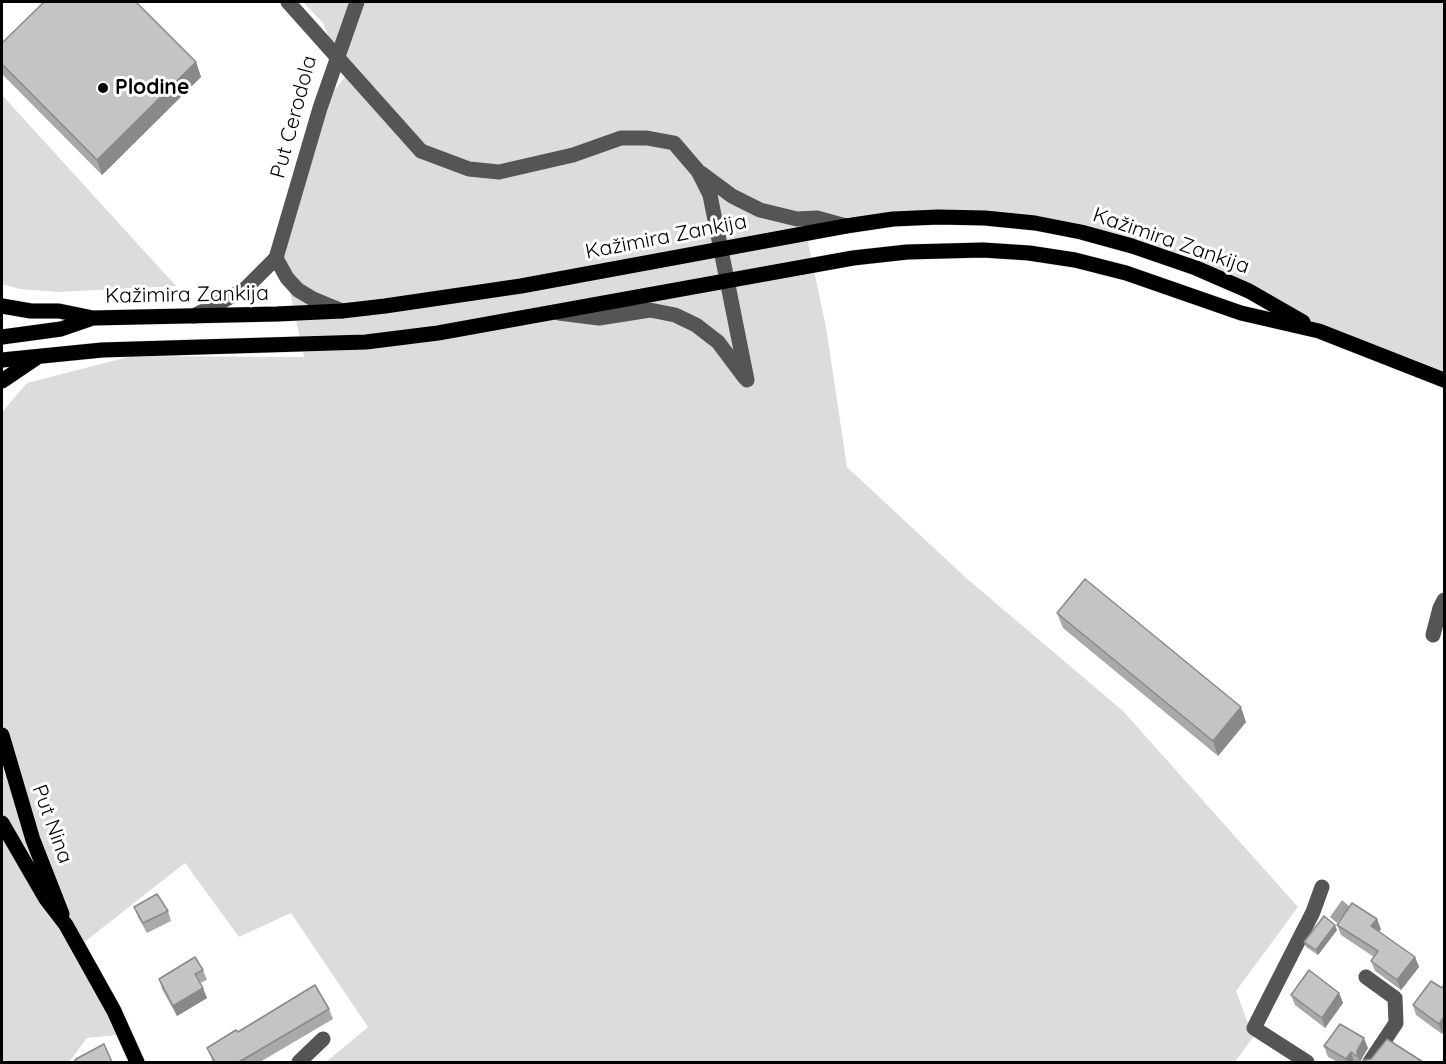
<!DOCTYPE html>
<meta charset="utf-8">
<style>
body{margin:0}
#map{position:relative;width:1446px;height:1064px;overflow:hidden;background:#fff;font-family:Quicksand,sans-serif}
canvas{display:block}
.frame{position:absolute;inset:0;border:3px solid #000;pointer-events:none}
</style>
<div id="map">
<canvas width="1446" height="1064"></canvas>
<div class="frame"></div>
</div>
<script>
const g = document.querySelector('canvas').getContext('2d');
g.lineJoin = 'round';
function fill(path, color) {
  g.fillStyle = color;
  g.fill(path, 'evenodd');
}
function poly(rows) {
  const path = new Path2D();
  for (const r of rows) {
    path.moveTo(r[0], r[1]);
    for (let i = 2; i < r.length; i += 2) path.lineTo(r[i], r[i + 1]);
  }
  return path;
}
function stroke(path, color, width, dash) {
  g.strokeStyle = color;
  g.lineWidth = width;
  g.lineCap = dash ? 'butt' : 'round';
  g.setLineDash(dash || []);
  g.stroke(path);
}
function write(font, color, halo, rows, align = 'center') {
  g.font = font + ' Quicksand,sans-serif';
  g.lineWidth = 6;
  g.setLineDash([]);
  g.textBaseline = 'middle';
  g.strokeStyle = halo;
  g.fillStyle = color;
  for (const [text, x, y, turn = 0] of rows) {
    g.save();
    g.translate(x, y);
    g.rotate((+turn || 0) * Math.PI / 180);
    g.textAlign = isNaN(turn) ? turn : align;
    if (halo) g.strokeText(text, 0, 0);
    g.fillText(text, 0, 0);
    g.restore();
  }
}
const green = poly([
 [303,2,1444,2,1444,380,1132,246,985,218,806,233,826,327,847,467,965,577,1123,711,1298,907,1236,991,1253,1037,1235,1062,326,1062,368,1027,291,913,239,937,185,863,78,947,126,1034,87,1038,69,1062,2,1062,2,412,27,383,132,356,304,357,279,241,320,108,345,77,323,23],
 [2,95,176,286,58,292,20,289,2,284]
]);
const water = poly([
 [1342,900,1350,907,1337,923,1330,917]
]);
const minor = poly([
 [288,2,421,151,469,169,499,172,573,155,621,138,647,138,674,143,698,171,710,195,747,380],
 [701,173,732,196,760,210,797,219,817,218,846,226],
 [276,258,320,108,357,2],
 [276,258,287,278,298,290,313,299,342,311],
 [559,313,599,318,650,310,675,315,696,325,718,342,745,378],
 [194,316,245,289,276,258],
 [1433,635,1440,608,1444,600],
 [1366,977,1395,998,1396,1023,1370,1062],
 [299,1062,323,1039],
 [1307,1062,1254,1028,1313,912,1322,887]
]);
const major = poly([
 [2,306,31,311,59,311,93,318],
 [2,337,61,329,93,318,277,314,342,311,385,306,521,286,846,226,893,219,938,217,985,218,1035,223,1081,232,1132,246,1196,268,1249,291,1303,322],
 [2,360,102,350,366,342,438,333,853,258,907,252,983,250,1029,253,1075,260,1126,273,1241,313,1319,331,1444,380],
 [2,381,36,358],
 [2,735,33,840,62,914],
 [2,823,46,899,66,925,114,1011,137,1062]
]);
const wall = poly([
 [2,43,196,62,201,77,102,175,2,74],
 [1057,613,1246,722,1218,756,1063,628],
 [134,907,168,911,171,921,147,933,138,917],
 [1337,925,1381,929,1379,931,1415,957,1419,967,1401,990,1375,971,1371,961,1374,957,1341,935],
 [1337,930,1318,955,1306,947,1304,942],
 [203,970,207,980,200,983,207,998,177,1016,162,989,159,979],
 [1431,981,1442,1034,1416,1015,1413,1005],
 [1339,993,1343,1003,1325,1028,1295,1005,1291,995],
 [329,1009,333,1019,260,1062,213,1062,207,1048,238,1032],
 [1324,1046,1368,1048,1360,1061,1361,1062,1338,1062,1328,1057]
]);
const shadedWall = poly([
 [196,62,201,77,102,175,97,160],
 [1241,707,1246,722,1218,756,1213,741],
 [1377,919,1381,929,1375,936,1371,926],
 [1335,925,1337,930,1318,955,1316,950],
 [1415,957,1419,967,1401,990,1397,980],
 [203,988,207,998,177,1016,173,1006],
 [1339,993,1343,1003,1325,1028,1322,1018],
 [1444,1017,1444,1031,1442,1034,1439,1024],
 [1364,1038,1368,1048,1360,1062,1357,1051],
 [1351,1052,1354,1062,1347,1062,1346,1059]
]);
const building = poly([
 [44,2,136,2,196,62,97,160,2,64,2,43,44,2],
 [1085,579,1241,707,1213,741,1057,613,1085,579],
 [157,894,168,911,143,923,134,907,157,894],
 [1352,903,1377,919,1371,926,1415,957,1397,980,1371,961,1378,951,1337,925,1352,903],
 [1324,916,1335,925,1316,950,1304,942,1324,916],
 [195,957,203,970,195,974,203,988,173,1006,159,979,195,957],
 [1309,970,1339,993,1322,1018,1291,995,1309,970],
 [1431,981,1442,988,1444,984,1444,1017,1439,1024,1413,1005,1431,981],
 [315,985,329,1009,239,1062,215,1062,207,1048,236,1030,238,1032,315,985],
 [1340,1024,1364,1038,1357,1051,1358,1057,1351,1052,1346,1059,1324,1046,1340,1024],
 [1387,1039,1423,1062,1367,1062,1363,1060,1371,1059,1387,1039],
 [104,1044,112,1062,74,1062,76,1059,104,1044]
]);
const markers = [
 [103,88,6,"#000"]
];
const poiNames = [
 ["Plodine",115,88]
];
const streetNames = [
 ["Put Cerodola",294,117,-75],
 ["Kažimira Zankija",666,237,-11],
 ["Kažimira Zankija",1171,241,19],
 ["Kažimira Zankija",187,295,-1],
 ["Put Nina",52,824,70]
];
fill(green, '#dcdcdc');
fill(water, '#a3a3a3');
stroke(major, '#dbdbdb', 16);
stroke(minor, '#555', 15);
stroke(major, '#000', 15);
fill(wall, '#a9a9a9');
fill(shadedWall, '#898989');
fill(building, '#c4c4c4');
stroke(building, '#898989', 1.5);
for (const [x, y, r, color] of markers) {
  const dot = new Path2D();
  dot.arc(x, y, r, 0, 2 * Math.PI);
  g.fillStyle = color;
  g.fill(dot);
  stroke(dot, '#fff', 2);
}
write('bold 21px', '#000', '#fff', poiNames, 'left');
write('21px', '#000', '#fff', streetNames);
</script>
